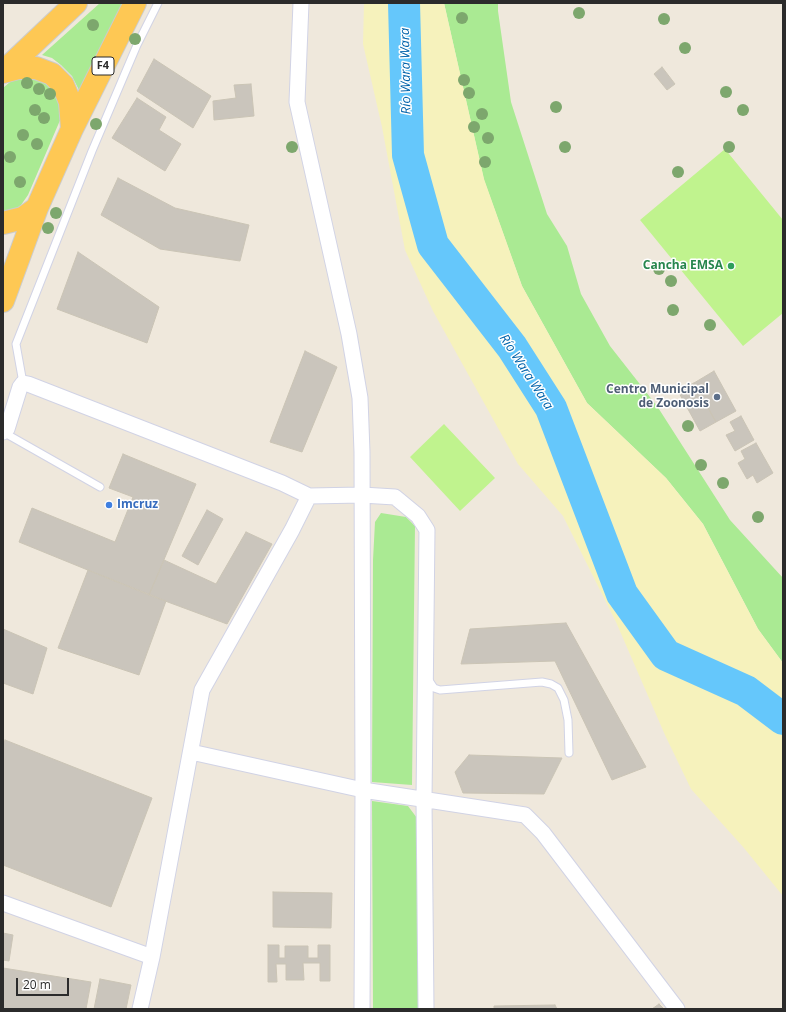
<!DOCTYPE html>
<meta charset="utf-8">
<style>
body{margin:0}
#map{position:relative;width:786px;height:1012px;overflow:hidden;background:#efe8dc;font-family:"Open Sans",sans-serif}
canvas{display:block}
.frame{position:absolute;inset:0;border:4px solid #2b2b2b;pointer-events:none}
.scale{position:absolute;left:16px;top:978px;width:53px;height:18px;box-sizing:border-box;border:2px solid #2b2b2b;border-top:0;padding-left:5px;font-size:12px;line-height:14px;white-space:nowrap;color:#2b2b2b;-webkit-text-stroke:3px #fff;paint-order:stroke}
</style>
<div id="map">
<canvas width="786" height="1012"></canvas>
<div class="frame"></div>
<div class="scale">20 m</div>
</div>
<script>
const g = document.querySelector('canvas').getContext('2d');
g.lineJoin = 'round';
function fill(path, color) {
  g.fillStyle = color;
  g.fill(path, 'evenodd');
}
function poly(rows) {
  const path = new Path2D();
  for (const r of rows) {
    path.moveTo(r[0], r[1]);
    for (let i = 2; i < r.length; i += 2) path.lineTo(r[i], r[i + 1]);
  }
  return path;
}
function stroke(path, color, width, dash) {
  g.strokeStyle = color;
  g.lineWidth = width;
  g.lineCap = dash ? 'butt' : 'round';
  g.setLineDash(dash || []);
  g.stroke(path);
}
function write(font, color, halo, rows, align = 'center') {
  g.font = font + ' "Open Sans",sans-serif';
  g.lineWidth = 3;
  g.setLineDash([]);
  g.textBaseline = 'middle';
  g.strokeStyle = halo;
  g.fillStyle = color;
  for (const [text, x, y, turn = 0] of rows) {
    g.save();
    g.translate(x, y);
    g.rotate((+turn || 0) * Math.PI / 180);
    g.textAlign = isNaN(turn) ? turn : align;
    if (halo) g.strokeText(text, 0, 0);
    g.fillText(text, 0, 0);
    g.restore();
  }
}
const green = poly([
 [100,3,123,3,79,90,72,76,61,65,52,58,42,55],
 [444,3,498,3,498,11,511,102,547,214,567,246,581,294,610,346,657,406,730,520,783,578,783,663,758,629,703,524,666,478,587,403,522,286,484,180],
 [17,76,37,78,50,86,61,98,61,118,28,195,21,205,13,211,3,214,3,88],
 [381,513,406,517,415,526,412,785,372,782,373,560,375,522],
 [372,801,408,806,417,818,419,1009,373,1009]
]);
const sand = poly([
 [364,3,444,3,484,179,522,286,587,403,666,478,703,524,758,629,783,663,783,896,744,848,691,789,665,735,616,622,563,516,518,464,433,311,405,250,382,127,363,44]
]);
const pitch = poly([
 [725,149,783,220,783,313,743,346,640,220],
 [444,424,495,478,460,511,410,457]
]);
const river = poly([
 [404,3,408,155,433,245,512,347,551,408,622,594,666,655,746,691,783,719]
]);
const building = poly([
 [154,59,211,96,193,128,137,91,154,59],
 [662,67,675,84,667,90,654,74,662,67],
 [251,84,254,116,214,120,213,101,236,98,234,85,251,84],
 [137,98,166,117,159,130,181,144,165,171,112,138,137,98],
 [118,178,175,208,249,225,240,261,160,249,101,215,118,178],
 [78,252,159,307,147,343,57,309,78,252],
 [305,351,337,367,302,452,270,442,305,351],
 [714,371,736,411,716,422,694,383,714,371],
 [694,383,716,422,700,431,678,391,694,383],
 [741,416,754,440,735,451,726,435,735,431,730,422,741,416],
 [756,443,773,473,757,483,753,475,747,479,738,463,745,459,741,451,756,443],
 [123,454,196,484,149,595,19,542,32,508,115,542,133,497,109,488,123,454],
 [207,510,223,519,198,565,182,556,207,510],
 [246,532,272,544,227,624,149,595,164,560,216,584,246,532],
 [88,570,166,601,139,675,58,648,88,570],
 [566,623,646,767,612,780,555,661,461,664,470,629,566,623],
 [3,629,47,648,33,694,3,683,3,629],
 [5,740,152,798,111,907,3,865,3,745,5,740],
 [469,755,562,758,544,794,463,793,455,772,469,755],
 [273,892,332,893,331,928,273,927,273,892],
 [3,933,13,935,9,961,3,960,3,933],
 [268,945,279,945,279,958,285,958,285,946,308,946,308,958,318,958,318,945,330,945,330,981,320,981,320,963,303,963,304,980,286,980,286,964,276,964,277,982,268,982,268,945],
 [3,968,91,982,86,1009,3,1009,3,968],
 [100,979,131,985,126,1009,94,1009,100,979],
 [659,1004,664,1009,652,1009,659,1004],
 [555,1005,557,1009,494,1009,494,1006,555,1005]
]);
const service = poly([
 [23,383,16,344,92,151,137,45,158,3],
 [3,432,100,487],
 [428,679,434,688,440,690,542,682,551,684,558,688,564,700,568,720,569,753]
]);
const minor = poly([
 [301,3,297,102,349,334,360,398,362,452,363,790,362,1009],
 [3,432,7,429,20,387,23,383,28,384,282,483,309,496,362,495,395,497,418,516,427,530,424,800,426,1009],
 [191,752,363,790,525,815,543,833,677,1009],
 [3,903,152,957],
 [140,1009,152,957,202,690,292,530,309,496]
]);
const trunk = poly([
 [4,71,76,3],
 [3,72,18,68,36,68,52,74,63,85,70,102,72,129],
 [3,223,23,218,37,208],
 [3,301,37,208,72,129,135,3]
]);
const trees = [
 [579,13],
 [462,18],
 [664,19],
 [93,25],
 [135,39],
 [685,48],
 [464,80],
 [27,83],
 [39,89],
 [726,92],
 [469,93],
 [50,94],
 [556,107],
 [35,110],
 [743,110],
 [482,114],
 [44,118],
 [96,124],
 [474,127],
 [23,135],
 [488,138],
 [37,144],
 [292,147],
 [565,147],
 [729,147],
 [10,157],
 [485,162],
 [678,172],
 [20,182],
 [56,213],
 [48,228],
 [659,269],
 [671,281],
 [673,310],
 [710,325],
 [688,426],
 [701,465],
 [723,483],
 [758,517]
];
const markers = [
 [731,266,4,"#2e9e5b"],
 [717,397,4,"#5c6f8a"],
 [109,505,4,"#3f7fe0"]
];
const shields = [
 [103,66,22]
];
const shieldNames = [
 ["F4",103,66]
];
const leisureNames = [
 ["Cancha EMSA",723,266]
];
const serviceNames = [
 ["Centro Municipal",709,390],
 ["de Zoonosis",709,404]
];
const shopNames = [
 ["Imcruz",117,505]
];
const waterNames = [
 ["Río Wara Wara",406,71,-91],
 ["Río Wara Wara",526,372,57]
];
fill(green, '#aaea93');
fill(sand, '#f6f2bc');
fill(pitch, '#c0f38e');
stroke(river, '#65c7fb', 32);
fill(building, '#cac5bc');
stroke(building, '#cac4b5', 1);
stroke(service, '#d1d3e5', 9);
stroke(minor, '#d1d3e5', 17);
stroke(trunk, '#ccc', 24);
stroke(service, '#fff', 7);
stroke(minor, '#fff', 15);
stroke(trunk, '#fec854', 22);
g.fillStyle = '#7da76d';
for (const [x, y] of trees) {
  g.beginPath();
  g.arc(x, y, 6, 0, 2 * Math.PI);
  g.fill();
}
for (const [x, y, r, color] of markers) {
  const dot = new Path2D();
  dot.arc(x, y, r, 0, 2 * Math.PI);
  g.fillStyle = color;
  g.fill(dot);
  stroke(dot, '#fff', 1.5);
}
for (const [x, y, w] of shields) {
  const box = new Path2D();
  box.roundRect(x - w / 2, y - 9, w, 18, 3);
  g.fillStyle = '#fff';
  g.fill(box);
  stroke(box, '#2b2b2b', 1);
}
write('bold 11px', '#2b2b2b', null, shieldNames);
write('bold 12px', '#27864d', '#fff', leisureNames, 'right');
write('bold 12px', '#4e5e75', '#fff', serviceNames, 'right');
write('bold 12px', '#366cbe', '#fff', shopNames, 'left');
write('italic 13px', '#0063ab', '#fff', waterNames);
</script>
